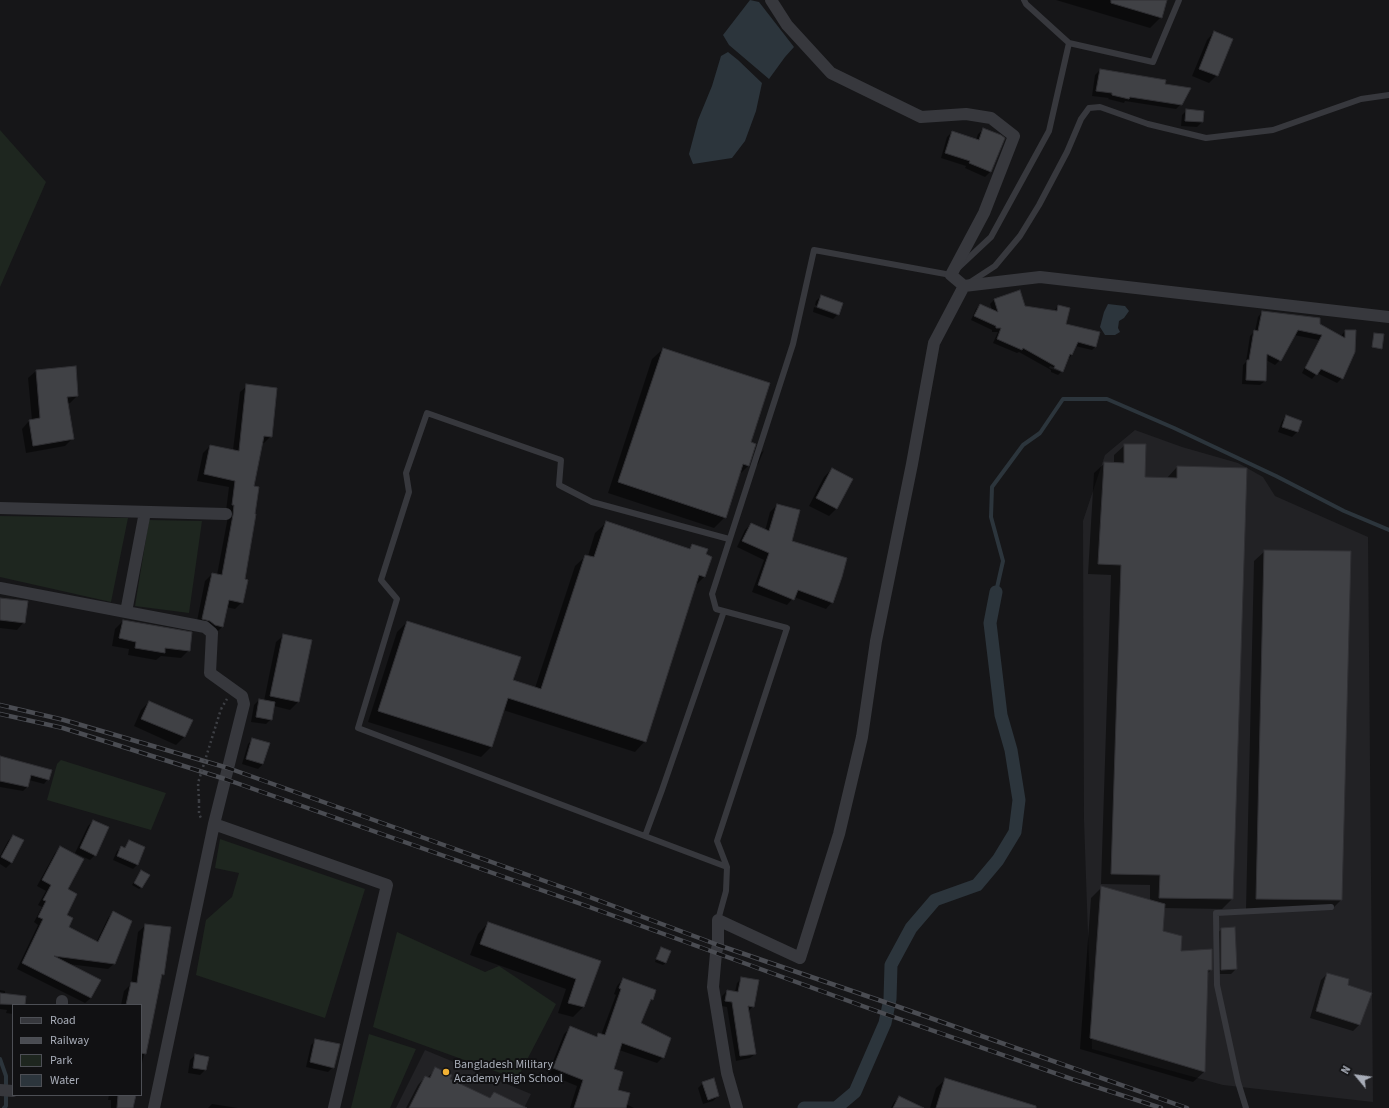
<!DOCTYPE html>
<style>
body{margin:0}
#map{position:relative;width:1389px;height:1108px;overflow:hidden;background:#161618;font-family:"Source Sans 3",sans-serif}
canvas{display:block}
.legend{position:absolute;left:12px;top:1004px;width:130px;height:92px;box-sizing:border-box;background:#111113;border:1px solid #4d4f55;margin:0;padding:5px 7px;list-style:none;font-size:12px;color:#a8adb8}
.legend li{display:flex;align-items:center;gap:8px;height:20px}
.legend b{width:20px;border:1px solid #4d4f55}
.north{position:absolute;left:1337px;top:1056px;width:40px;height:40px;-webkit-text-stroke:3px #111113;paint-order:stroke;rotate:299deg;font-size:11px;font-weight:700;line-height:16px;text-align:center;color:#a8adb8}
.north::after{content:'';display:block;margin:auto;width:14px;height:18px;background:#a8adb8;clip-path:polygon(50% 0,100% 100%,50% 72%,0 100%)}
</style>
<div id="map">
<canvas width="1389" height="1108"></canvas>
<ul class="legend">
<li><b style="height:5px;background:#37383d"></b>Road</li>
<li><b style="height:5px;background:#4a4c52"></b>Railway</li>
<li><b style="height:11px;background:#1e261f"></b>Park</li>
<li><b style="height:11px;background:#2c353c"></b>Water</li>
</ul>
<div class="north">N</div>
</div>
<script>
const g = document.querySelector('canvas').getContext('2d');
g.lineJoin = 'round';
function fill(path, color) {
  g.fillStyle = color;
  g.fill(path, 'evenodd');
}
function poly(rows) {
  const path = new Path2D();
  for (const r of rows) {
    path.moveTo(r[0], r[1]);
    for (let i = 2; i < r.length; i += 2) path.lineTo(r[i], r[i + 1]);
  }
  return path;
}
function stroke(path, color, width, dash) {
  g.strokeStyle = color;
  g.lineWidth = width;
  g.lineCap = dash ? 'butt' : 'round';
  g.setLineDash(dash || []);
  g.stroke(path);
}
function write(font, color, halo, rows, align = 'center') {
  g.font = font + ' "Source Sans 3",sans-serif';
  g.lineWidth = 4;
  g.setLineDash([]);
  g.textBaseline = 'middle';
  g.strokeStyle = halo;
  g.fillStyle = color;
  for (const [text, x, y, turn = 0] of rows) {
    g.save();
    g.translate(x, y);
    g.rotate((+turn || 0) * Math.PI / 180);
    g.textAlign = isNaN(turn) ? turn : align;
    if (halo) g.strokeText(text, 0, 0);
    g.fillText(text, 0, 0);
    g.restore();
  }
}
const built = poly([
 [1135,430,1182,447,1238,463,1263,477,1275,496,1368,537,1373,1102,1223,1085,1092,1049,1084,820,1083,521,1105,455],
 [425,1050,531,1094,524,1108,396,1108]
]);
const green = poly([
 [0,130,46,182,0,287],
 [0,516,128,518,111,602,0,577],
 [149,520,202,521,189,613,135,606],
 [61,760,166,793,151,830,47,800,57,764],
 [220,839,365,889,325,1018,196,975,206,920,232,897,239,873,215,868],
 [397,932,485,972,499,966,556,1004,517,1079,373,1027],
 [369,1034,416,1049,390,1108,351,1108]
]);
const water = poly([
 [750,0,759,2,794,47,785,57,769,79,729,45,723,35],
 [728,52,738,60,762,83,756,111,745,141,732,158,693,164,689,154,698,120,712,86,721,56],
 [1108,304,1125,306,1129,311,1124,318,1119,321,1118,328,1120,332,1115,335,1105,335,1100,327,1104,312]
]);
const shadow = poly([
 [1056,0,1166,0,1161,17,1150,28],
 [1214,32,1217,75,1209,83,1192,76,1207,40],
 [1100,70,1164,85,1181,104,1176,109,1125,101,1124,103,1108,99,1109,98,1092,96,1095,75],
 [1187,110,1202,122,1197,127,1181,126,1182,115],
 [983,130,1004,139,990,172,985,177,965,168,966,166,941,158,947,137,952,132,976,140,978,134],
 [1019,291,1024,307,1054,311,1058,306,1065,324,1096,346,1092,350,1075,346,1072,355,1068,359,1062,372,1062,370,1050,366,1049,368,1061,372,1058,375,1051,372,1051,370,1019,352,1017,353,993,343,998,332,992,332,992,330,971,320,976,309,980,305,992,310,990,304,994,300],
 [821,296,838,314,833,319,813,312,814,307,837,315,837,313,815,305,816,301],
 [1262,312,1319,324,1340,337,1345,331,1355,331,1342,378,1337,383,1317,373,1312,379,1302,373,1319,340,1294,335,1280,360,1275,365,1266,360,1265,381,1260,385,1242,384,1243,365,1246,362,1250,336,1255,331,1258,317],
 [663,349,750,442,755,445,748,466,739,475,725,517,714,528,608,493,652,359],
 [36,371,77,396,70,403,67,404,73,438,65,446,26,453,22,429,29,421,32,420,28,378],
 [247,386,271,436,264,443,262,443,253,487,242,602,235,609,226,607,222,627,215,634,196,626,205,581,212,574,217,575,227,522,228,511,226,511,229,487,197,481,203,453,210,446,233,450,240,392],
 [1287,416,1297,432,1292,437,1278,432,1282,421],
 [1125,445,1144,478,1167,478,1177,467,1246,469,1232,899,1222,909,1163,908,1162,931,1180,952,1211,970,1207,974,1204,1072,1193,1082,1080,1049,1091,898,1102,887,1150,901,1150,885,1101,884,1111,575,1088,574,1094,473,1105,463,1114,463,1114,455],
 [764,450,758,464,755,466,759,455],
 [832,469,837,508,829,516,809,506,824,477],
 [777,505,791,541,832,602,826,609,794,597,787,605,752,592,764,560,737,547,745,530,751,524,765,531,770,512],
 [606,523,688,550,692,545,705,555,705,576,695,586,645,741,635,752,503,710,491,747,481,757,368,722,397,632,407,622,512,681,535,688,575,566,586,556,588,556,595,533],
 [1265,551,1341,900,1331,910,1246,909,1254,561],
 [0,599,24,622,17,630,0,628],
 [123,621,189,650,181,658,161,656,156,660,128,655,129,649,112,646,115,629],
 [284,635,311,640,298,702,290,710,274,706,271,719,266,724,251,722,254,705,259,700,264,701,276,642],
 [149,702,191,720,184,737,176,745,134,726,141,710],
 [253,739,269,743,263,764,258,769,242,764,248,744],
 [0,758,48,779,44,784,29,780,28,786,23,791,0,787],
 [93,821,95,855,90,860,75,853,88,826],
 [13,836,23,841,11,863,6,868,0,864,0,856,8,841],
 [129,841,137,865,133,869,113,860,117,851,122,847,124,848],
 [61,847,66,890,66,915,67,927,96,943,108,918,113,912,114,964,108,969,68,964,100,980,91,998,85,1003,17,969,38,925,34,922,42,907,38,905,46,891,37,886,55,853],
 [141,871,142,887,139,889,132,885],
 [488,923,599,961,583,1007,573,1017,558,1013,566,989,470,955,478,934],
 [146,925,163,974,161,977,141,1068,141,1005,121,1005,124,991,131,984,138,932],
 [1222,929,1236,969,1231,974,1217,974,1216,934],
 [661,948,666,963,663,965,655,962,659,950],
 [1327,974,1346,985,1360,1024,1353,1031,1310,1018,1321,980],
 [742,978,753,1006,748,1012,755,1054,750,1058,736,1061,727,1007,721,1006,722,996,727,991,735,992,737,983],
 [623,979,652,999,648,1003,640,1024,663,1057,657,1063,619,1050,612,1070,616,1091,626,1104,634,1108,570,1108,577,1086,548,1074,564,1034,570,1028,595,1038,598,1034,601,1035,616,995,614,994,617,986],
 [0,990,5,991,5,995,25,996,24,1005,13,1005,13,1014,6,1013,7,1010,0,1009],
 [36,1004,48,1005,35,1005],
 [316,1040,333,1067,328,1072,306,1067,311,1045],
 [195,1055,205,1070,200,1075,188,1073,190,1060],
 [436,1069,449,1080,488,1099,494,1093,513,1108,406,1108,418,1085,425,1077,427,1078],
 [946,1079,1030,1108,930,1108,936,1088],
 [703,1083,718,1096,713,1101,703,1104,698,1088],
 [109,1095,135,1095,127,1108,111,1108,111,1100,108,1100],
 [899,1098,919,1108,891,1108,894,1102],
 [212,1104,238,1108,208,1108]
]);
const stream = poly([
 [996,592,1003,561,991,517,992,487,1023,445,1040,433,1063,399,1107,399,1174,428,1276,476,1344,511,1389,530],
 [0,1059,6,1076,6,1106,4,1108]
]);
const canal = poly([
 [804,1108,836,1108,855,1092,885,1023,890,999,891,965,911,928,935,900,977,885,998,860,1015,832,1019,800,1011,750,1001,715,990,623,996,592]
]);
const building = poly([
 [1111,0,1167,0,1162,18,1111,3,1111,0],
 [1214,31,1233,39,1218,76,1199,69,1214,31],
 [1100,69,1166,80,1165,84,1191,88,1182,105,1130,97,1129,99,1112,95,1112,93,1096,91,1100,69],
 [1186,109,1204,111,1203,122,1185,121,1186,109],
 [983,128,1001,135,1005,138,991,172,969,163,970,161,945,153,952,131,979,140,983,128],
 [1020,290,1025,306,1057,311,1058,305,1070,308,1066,324,1100,332,1096,347,1078,342,1072,355,1070,354,1063,372,1054,368,1055,366,1023,348,1022,350,997,339,1001,328,996,328,996,326,974,316,980,304,998,312,994,299,1020,290],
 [821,295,843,303,839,315,817,307,821,295],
 [1262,311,1320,318,1320,324,1345,338,1345,330,1356,330,1355,352,1343,379,1321,369,1317,375,1305,368,1322,335,1298,330,1281,361,1267,354,1266,381,1246,380,1247,360,1249,360,1254,330,1258,331,1262,311],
 [1374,333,1384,334,1382,349,1372,347,1374,333],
 [663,348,770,383,751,442,756,444,749,466,743,464,726,518,618,482,663,348],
 [76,366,78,396,67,397,74,439,33,446,29,420,40,418,36,370,76,366],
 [246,384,277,388,272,437,264,436,254,486,259,487,255,514,256,514,245,579,248,580,243,603,229,600,223,627,215,625,210,621,202,619,212,573,222,575,233,515,234,505,232,505,235,481,204,474,210,445,239,451,246,384],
 [1286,415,1302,421,1298,432,1282,427,1286,415],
 [1124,444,1146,444,1145,477,1177,478,1177,466,1247,468,1233,899,1159,898,1160,875,1111,874,1121,565,1098,564,1104,462,1124,463,1124,444],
 [832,468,853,479,837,509,816,498,832,468],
 [777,504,800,510,792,541,847,558,842,577,833,603,798,590,794,600,758,585,769,553,742,541,751,523,769,531,777,504],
 [606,521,690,549,692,544,708,549,706,554,712,557,705,577,699,575,646,742,508,698,492,747,378,711,407,621,521,657,513,680,541,689,585,555,594,557,606,521],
 [1264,550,1351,551,1342,900,1256,899,1264,550],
 [0,598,28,601,25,623,0,620,0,598],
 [123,620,192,632,190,651,165,648,165,653,135,648,136,642,119,638,123,620],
 [283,634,312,640,299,702,270,696,283,634],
 [259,699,275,702,272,720,256,717,259,699],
 [149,701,193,720,185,737,141,719,149,701],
 [252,738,270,743,263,764,246,759,252,738],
 [0,756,52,770,49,780,31,775,28,787,0,781,0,756],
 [93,820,109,827,96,856,80,848,93,820],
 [13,835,24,840,12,863,1,857,13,835],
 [129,840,145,847,138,865,117,856,121,846,125,848,129,840],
 [60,846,84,859,68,889,77,894,67,915,73,918,69,927,98,942,113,911,132,921,115,964,54,956,101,980,91,998,22,963,43,919,38,917,46,901,43,900,51,885,42,880,60,846],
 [141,870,150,875,142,888,134,883,141,870],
 [1101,886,1165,904,1163,931,1182,936,1181,951,1212,949,1212,970,1208,970,1205,1072,1090,1038,1101,886],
 [488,922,601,961,584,1007,568,1003,576,979,480,944,488,922],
 [145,924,171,927,164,975,162,974,146,1054,141,1053,141,1005,126,1005,131,982,137,983,145,924],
 [1235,927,1237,969,1221,970,1221,928,1235,927],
 [661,947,671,951,666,963,656,959,661,947],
 [1327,973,1349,979,1348,985,1372,993,1360,1025,1316,1011,1327,973],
 [741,977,759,980,754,1007,748,1006,756,1054,740,1056,732,1002,725,1001,727,990,738,992,741,977],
 [623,978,656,990,653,1000,651,999,641,1023,671,1038,664,1058,622,1043,614,1069,623,1072,618,1090,630,1093,626,1108,574,1108,583,1080,553,1068,570,1026,597,1037,598,1033,605,1035,621,989,619,988,623,978],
 [0,993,26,996,25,1005,0,1004,0,993],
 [315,1039,340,1044,334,1068,310,1062,315,1039],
 [195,1054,209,1057,206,1070,193,1068,195,1054],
 [435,1067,452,1075,450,1079,490,1098,494,1092,527,1108,409,1108,425,1076,430,1078,435,1067],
 [714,1078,719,1096,708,1100,702,1082,714,1078],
 [945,1078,1036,1106,1036,1108,936,1108,945,1078],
 [118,1095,136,1095,133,1108,117,1108,118,1095],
 [899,1096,924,1108,893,1108,899,1096]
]);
const path = poly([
 [221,709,227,699],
 [199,801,199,814,202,820]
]);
const service = poly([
 [1024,0,1026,4,1069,43,1153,62,1179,0],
 [959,267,991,237,1049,131,1069,43],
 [969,283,995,266,1020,236,1039,205,1067,152,1081,119,1089,108,1100,107,1148,124,1206,138,1273,130,1361,99,1389,95],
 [645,836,662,790,724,611],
 [727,867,717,841,787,628,716,609,712,594,793,344,814,250,951,275,952,274],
 [718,920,726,891,727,867,358,728,397,599,381,580,409,492,406,473,427,413,561,460,559,485,592,502,729,539],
 [1246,1108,1238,1082,1217,985,1216,913,1331,907]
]);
const minor = poly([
 [964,286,1040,277,1389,317],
 [0,508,226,514],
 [145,512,126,612,205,627,212,633,210,673,242,696,244,704,214,824,154,1108],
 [0,588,126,612],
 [214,824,387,885,334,1108],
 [62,1005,62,1001],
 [0,1090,13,1091],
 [737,1108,727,1073,713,987,716,953,718,945,718,920,800,958,839,834,862,737,876,641,912,464,934,343,964,286,951,275,984,213,1014,136,991,118,966,114,921,117,831,73,787,25,771,0]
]);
const rail = poly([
 [0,705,64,720,228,768,584,895,718,945,899,1007,1187,1108],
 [0,714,63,728,225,779,581,904,868,1008,1072,1079,1161,1108]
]);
const pathBridge = poly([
 [199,801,198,783,221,709]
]);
const markers = [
 [446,1072,4,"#f2b134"]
];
const poiNames = [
 ["Bangladesh Military",454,1065],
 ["Academy High School",454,1079]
];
fill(built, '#222225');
fill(green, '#1e261f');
fill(water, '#2c353c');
fill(shadow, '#0007');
stroke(stream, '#2c353c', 4);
stroke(canal, '#2c353c', 13);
fill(building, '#404145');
stroke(building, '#303034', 1);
stroke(path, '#3d3f44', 2.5, [2, 3]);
stroke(service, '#37383d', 6);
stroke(minor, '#37383d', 12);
stroke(rail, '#4a4c52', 4.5);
stroke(rail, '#111113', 3, [9]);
stroke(pathBridge, '#3d3f44', 2.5, [2, 3]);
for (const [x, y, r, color] of markers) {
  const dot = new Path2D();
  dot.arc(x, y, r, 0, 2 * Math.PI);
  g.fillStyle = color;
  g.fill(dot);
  stroke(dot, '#111113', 1.5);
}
write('12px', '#a8adb8', '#111113', poiNames, 'left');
</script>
